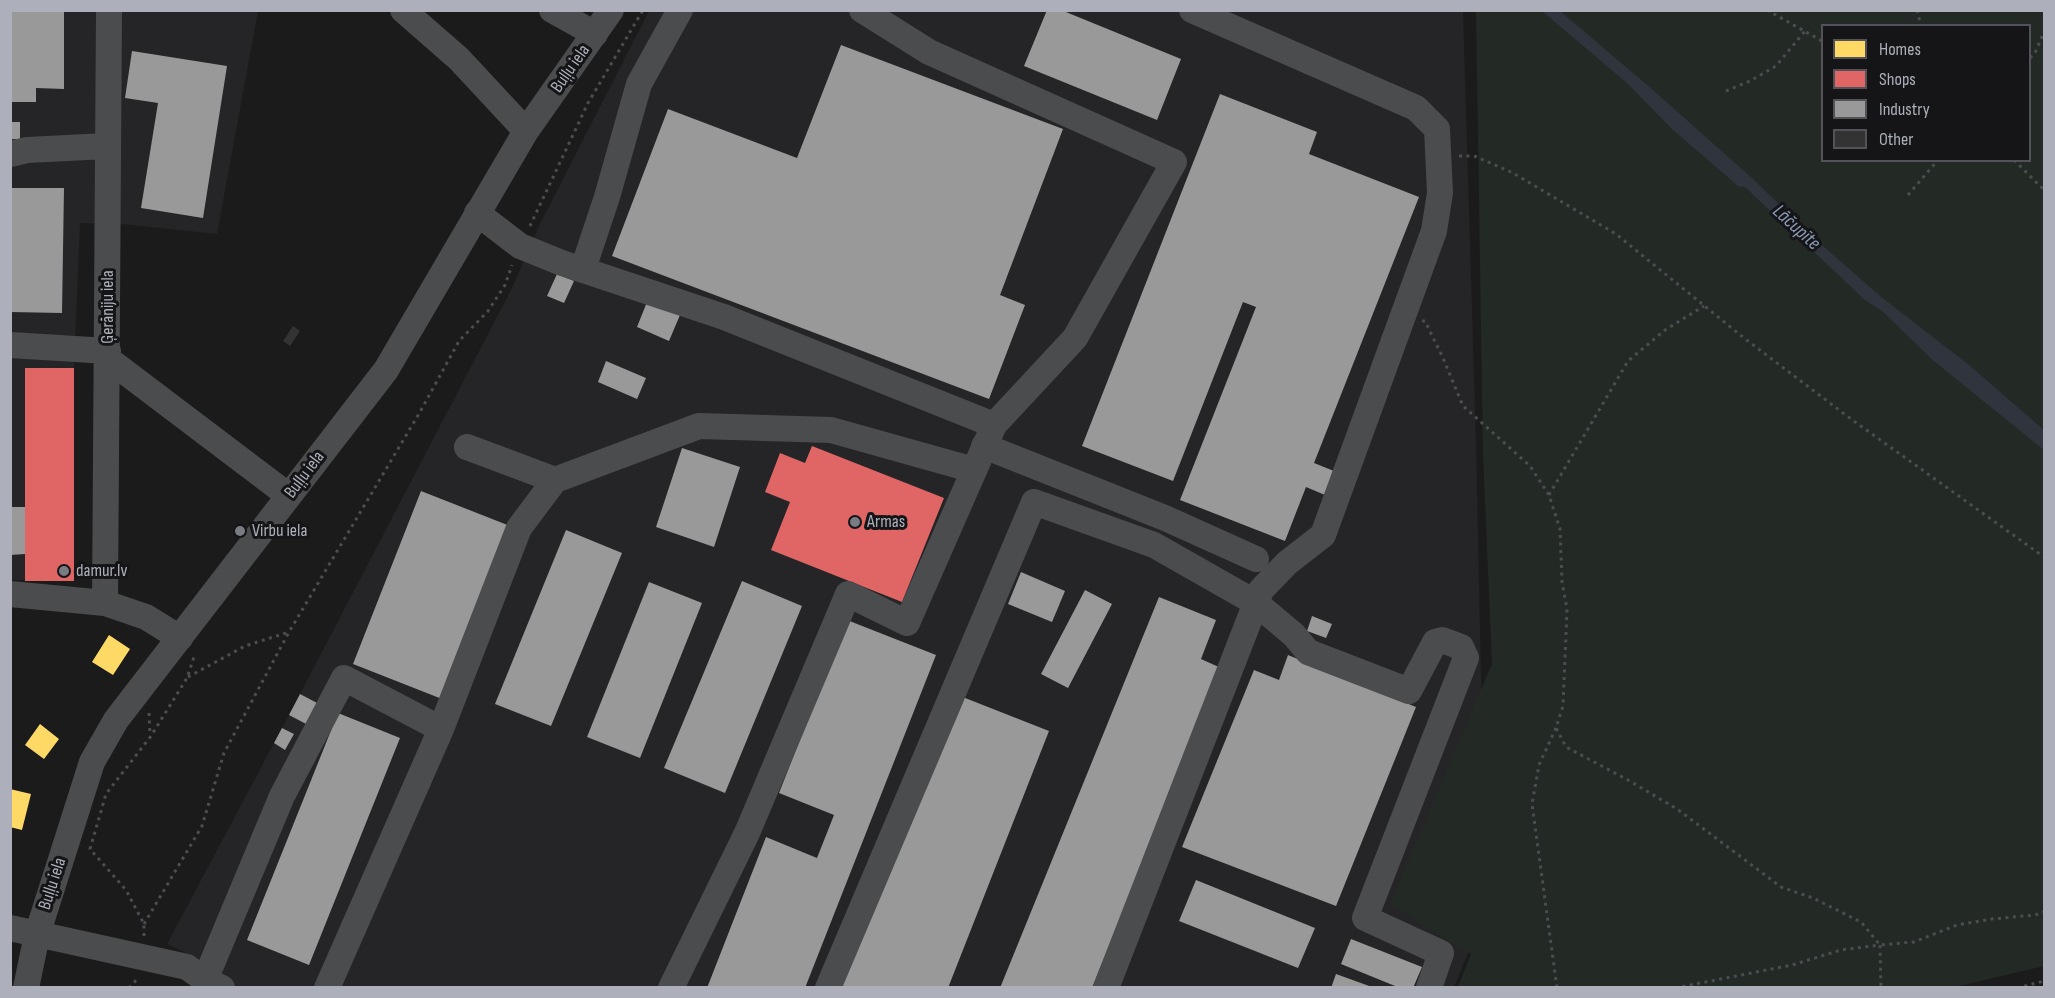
<!DOCTYPE html>
<meta charset="utf-8">
<style>
body{margin:0}
#map{position:relative;width:2055px;height:998px;overflow:hidden;background:#1b1b1b;font-family:"Sofia Sans Condensed",sans-serif}
canvas{display:block}
.frame{position:absolute;inset:0;border:12px solid #adb0bb;pointer-events:none}
.legend{position:absolute;left:1821px;top:24px;width:210px;height:138px;box-sizing:border-box;background:#151517;border:2px solid #525359;margin:0;padding:8px 10px;list-style:none;font-size:18px;color:#adb0bb}
.legend li{display:flex;align-items:center;gap:12px;height:30px}
.legend b{width:30px;border:2px solid #525359}
</style>
<div id="map">
<canvas width="2055" height="998"></canvas>
<div class="frame"></div>
<ul class="legend">
<li><b style="height:16px;background:#ffd966"></b>Homes</li>
<li><b style="height:16px;background:#e06666"></b>Shops</li>
<li><b style="height:16px;background:#999"></b>Industry</li>
<li><b style="height:16px;background:#333334"></b>Other</li>
</ul>
</div>
<script>
const g = document.querySelector('canvas').getContext('2d');
g.lineJoin = 'round';
function fill(path, color) {
  g.fillStyle = color;
  g.fill(path, 'evenodd');
}
function poly(rows) {
  const path = new Path2D();
  for (const r of rows) {
    path.moveTo(r[0], r[1]);
    for (let i = 2; i < r.length; i += 2) path.lineTo(r[i], r[i + 1]);
  }
  return path;
}
function stroke(path, color, width, dash) {
  g.strokeStyle = color;
  g.lineWidth = width;
  g.lineCap = dash ? 'butt' : 'round';
  g.setLineDash(dash || []);
  g.stroke(path);
}
function write(font, color, halo, rows, align = 'center') {
  g.font = font + ' "Sofia Sans Condensed",sans-serif';
  g.lineWidth = 6;
  g.setLineDash([]);
  g.textBaseline = 'middle';
  g.strokeStyle = halo;
  g.fillStyle = color;
  for (const [text, x, y, turn = 0] of rows) {
    g.save();
    g.translate(x, y);
    g.rotate((+turn || 0) * Math.PI / 180);
    g.textAlign = isNaN(turn) ? turn : align;
    if (halo) g.strokeText(text, 0, 0);
    g.fillText(text, 0, 0);
    g.restore();
  }
}
const built = poly([
 [10,11,258,11,217,234,121,224,80,223,74,368,74,581,11,580],
 [649,11,1463,11,1476,443,1486,910,1454,987,197,988,191,955,167,944,289,715,511,290,540,224]
]);
const green = poly([
 [1476,11,2044,11,2044,966,1951,988,1458,987,1471,954,1390,905,1492,664,1483,453],
 [1822,26,2030,26,2030,160,1822,160]
]);
const water = poly([
 [1542,11,1560,11,1646,84,1752,178,1815,239,1880,296,1969,365,2044,430,2044,450,1935,362,1882,311,1865,300,1745,187,1738,186,1672,129,1627,83]
]);
const homes = poly([
 [109,635,130,649,113,675,92,662],
 [40,724,59,739,44,759,25,745],
 [10,789,31,794,22,830,10,827]
]);
const shops = poly([
 [25,368,74,368,74,581,25,581],
 [812,446,944,498,902,602,771,550,790,502,765,492,780,453,805,463]
]);
const industry = poly([
 [10,10,64,10,64,89,36,88,36,102,10,102],
 [1047,10,1061,10,1181,59,1157,120,1024,66],
 [841,45,1063,129,1000,295,1025,305,989,399,612,256,668,109,797,158],
 [132,51,227,66,203,218,141,208,158,103,125,98],
 [1220,94,1317,132,1309,154,1419,197,1314,463,1334,471,1325,495,1306,487,1285,541,1180,500,1256,307,1243,302,1173,481,1082,446],
 [10,122,20,122,20,139,10,139],
 [10,188,64,188,62,313,10,312],
 [557,274,574,281,564,303,547,296],
 [647,302,680,315,669,341,637,327],
 [606,361,646,378,637,399,598,382],
 [682,448,740,467,714,547,656,527],
 [421,491,510,526,442,699,353,664],
 [10,507,25,507,25,554,10,555],
 [566,530,622,553,551,726,495,704],
 [1021,572,1065,591,1052,622,1008,604],
 [742,581,802,606,725,793,664,768],
 [649,582,702,603,640,758,587,737],
 [1085,590,1112,604,1068,688,1041,674],
 [1159,597,1216,620,1201,659,1221,668,1092,988,1000,988],
 [1312,616,1332,624,1326,638,1307,631],
 [847,620,936,655,805,988,707,988,766,837,817,858,834,815,779,793],
 [1288,655,1416,707,1336,906,1182,847,1254,670,1279,680],
 [300,694,319,704,308,725,289,715],
 [955,694,1049,731,948,988,840,988],
 [338,713,400,738,309,965,247,940],
 [282,728,294,734,285,750,274,743],
 [1196,880,1315,928,1298,968,1179,921],
 [1351,939,1422,967,1413,988,1400,988,1341,964],
 [1336,974,1372,987,1371,988,1331,988]
]);
const building = poly([
 [293,326,300,331,290,346,283,341]
]);
const path = poly([
 [1767,10,1822,41],
 [1917,10,1921,26],
 [2030,58,2035,53,2044,32],
 [1726,91,1750,81,1776,66,1805,31],
 [1459,156,1474,156,1513,173,1616,234,1744,338,1851,419,2044,557],
 [2014,160,2044,190],
 [1908,195,1938,160],
 [530,226,588,103,643,10],
 [1422,321,1425,321,1443,358,1463,406,1530,466,1549,495,1560,529,1562,582,1567,609,1563,706,1556,728,1566,747,1628,780,1677,809,1781,887,1813,898,1861,922,1880,945,1914,942,1957,925,1992,919,2035,915,2044,912],
 [1549,495,1628,361,1665,330,1704,306],
 [188,677,245,646,289,632],
 [149,713,150,734],
 [1556,728,1539,765,1532,804,1557,988],
 [144,924,202,826,224,753,289,632,420,412,459,341,488,311,505,285,512,265],
 [144,936,144,924,126,890,90,849,106,794,151,736,187,678,195,654],
 [129,988,138,978],
 [1675,988,1792,965,1841,950,1880,945,1881,988],
 [2017,988,2044,981]
]);
const minor = poly([
 [403,10,459,59,526,131],
 [552,10,595,34],
 [862,10,929,52,1174,162,1075,338,994,425],
 [10,154,27,150,107,146],
 [477,213,520,246,562,263,724,317,994,425,907,623,848,594,747,833,671,988],
 [583,269,607,197,639,84,680,10],
 [10,345,108,351],
 [108,359,289,496],
 [984,446,1165,518,1256,559],
 [467,447,555,480],
 [10,594,105,603,146,617,180,638],
 [105,603,109,10],
 [10,928,187,967,205,980,222,988],
 [205,980,282,796,344,678,441,729],
 [26,988,37,935,92,762,116,720,386,370,526,131,611,10],
 [327,988,441,729,519,528,555,480,699,426,831,430,974,470],
 [828,988,1034,502,1154,545,1256,603,1294,635,1308,652,1409,691,1435,642,1442,640,1461,647,1466,658,1365,918,1441,953,1429,988],
 [1106,988,1261,590,1287,563,1323,535,1434,231,1440,193,1437,129,1416,108,1192,10]
]);
const markers = [
 [855,522,6,"#7a7c83"],
 [240,531,6,"#7a7c83"],
 [64,571,6,"#7a7c83"]
];
const streetNames = [
 ["Buļļu iela",571,69,-55],
 ["Ģerāniju iela",108,307,-90],
 ["Buļļu iela",305,475,-53],
 ["Buļļu iela",53,884,-72]
];
const poiNames = [
 ["Armas",867,522],
 ["Virbu iela",252,531],
 ["damur.lv",76,571]
];
const waterNames = [
 ["Lāčupīte",1796,228,42]
];
fill(built, '#252527');
fill(green, '#232a25');
fill(water, '#2f343d');
fill(homes, '#ffd966');
fill(shops, '#e06666');
fill(industry, '#999');
fill(building, '#333334');
stroke(path, '#4c4d50', 3, [3, 4.5]);
stroke(minor, '#4b4c4e', 26);
for (const [x, y, r, color] of markers) {
  const dot = new Path2D();
  dot.arc(x, y, r, 0, 2 * Math.PI);
  g.fillStyle = color;
  g.fill(dot);
  stroke(dot, '#151517', 2);
}
write('18px', '#adb0bb', '#151517', streetNames);
write('18px', '#adb0bb', '#151517', poiNames, 'left');
write('italic 20px', '#8799b3', '#151517', waterNames);
</script>
